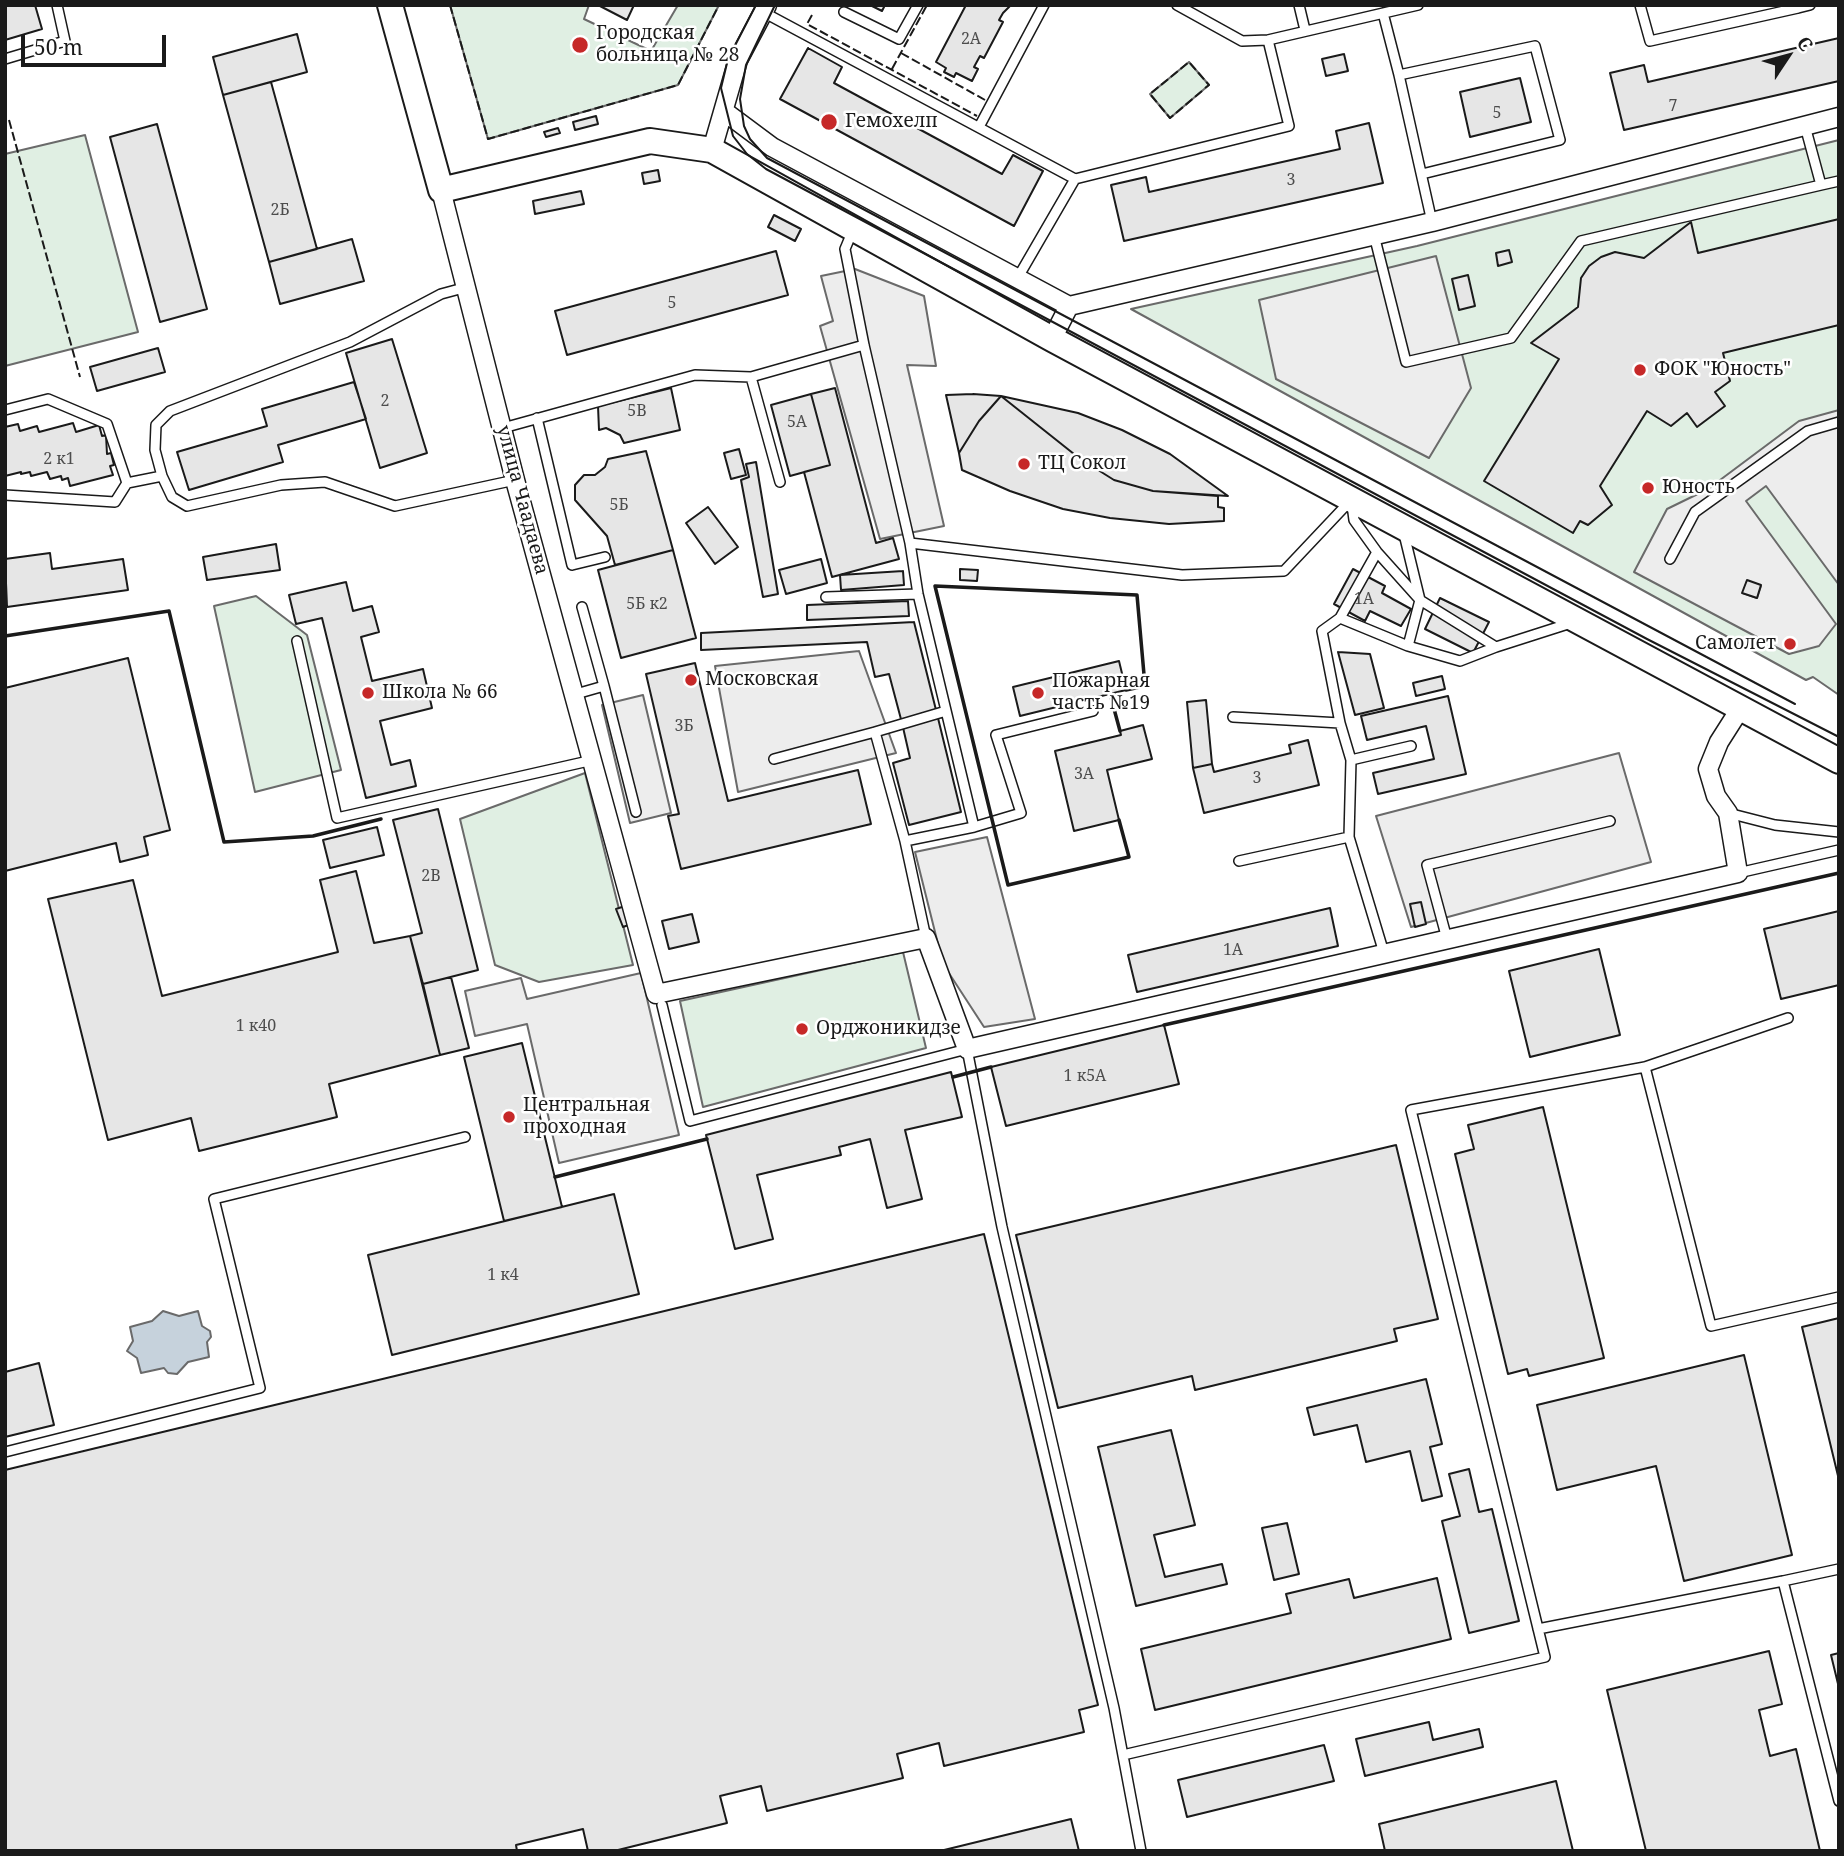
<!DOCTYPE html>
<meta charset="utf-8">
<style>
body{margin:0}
#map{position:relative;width:1844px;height:1856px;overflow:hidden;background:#fff;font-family:"Noto Serif",serif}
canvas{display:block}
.frame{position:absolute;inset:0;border:7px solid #1a1a1a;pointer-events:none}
.north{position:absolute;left:1753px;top:21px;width:70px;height:70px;-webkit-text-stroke:5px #fff;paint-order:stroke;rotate:54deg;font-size:19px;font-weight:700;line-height:28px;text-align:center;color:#1a1a1a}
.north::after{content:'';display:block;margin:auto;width:24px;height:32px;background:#1a1a1a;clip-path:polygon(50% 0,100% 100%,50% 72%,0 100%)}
.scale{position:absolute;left:21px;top:35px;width:145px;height:32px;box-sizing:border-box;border:4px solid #1a1a1a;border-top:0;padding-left:9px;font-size:21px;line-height:24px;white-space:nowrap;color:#1a1a1a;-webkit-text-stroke:5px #fff;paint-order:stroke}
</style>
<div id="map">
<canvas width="1844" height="1856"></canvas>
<div class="frame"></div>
<div class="north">С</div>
<div class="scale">50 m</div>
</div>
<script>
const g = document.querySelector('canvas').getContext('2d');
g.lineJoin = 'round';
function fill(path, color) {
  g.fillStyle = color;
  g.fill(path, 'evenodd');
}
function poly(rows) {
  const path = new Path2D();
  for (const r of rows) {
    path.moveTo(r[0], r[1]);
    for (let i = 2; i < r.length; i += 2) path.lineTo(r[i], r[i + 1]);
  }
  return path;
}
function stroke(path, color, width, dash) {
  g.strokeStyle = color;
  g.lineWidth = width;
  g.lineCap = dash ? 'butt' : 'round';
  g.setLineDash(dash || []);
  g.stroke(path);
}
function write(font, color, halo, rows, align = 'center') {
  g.font = font + ' "Noto Serif",serif';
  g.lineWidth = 5;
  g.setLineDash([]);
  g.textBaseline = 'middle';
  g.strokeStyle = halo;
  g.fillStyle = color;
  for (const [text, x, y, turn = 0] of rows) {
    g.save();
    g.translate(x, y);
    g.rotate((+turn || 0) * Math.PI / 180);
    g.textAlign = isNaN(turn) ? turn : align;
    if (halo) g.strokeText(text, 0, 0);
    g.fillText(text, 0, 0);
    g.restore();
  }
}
const green = poly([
 [450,5,589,5,584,19,651,51,678,5,719,5,678,85,488,139,450,5],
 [1189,62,1209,85,1170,118,1150,94,1189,62],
 [85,135,138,332,5,366,5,154,85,135],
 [1839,140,1839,695,1813,677,1806,680,1131,309,1417,246,1839,140],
 [256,596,307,635,341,770,255,792,214,606,256,596],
 [585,773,633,965,539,982,495,965,460,819,585,773],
 [903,952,926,1048,703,1107,680,1001,903,952]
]);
const parking = poly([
 [1436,256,1471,388,1429,458,1276,379,1259,300,1436,256],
 [855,269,924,296,936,366,907,365,944,526,880,539,820,326,833,321,821,276,855,269],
 [1839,410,1839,585,1766,486,1746,501,1836,624,1819,646,1789,654,1634,572,1667,509,1708,489,1799,421,1839,410],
 [1747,581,1761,586,1757,598,1743,593,1747,581],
 [859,651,896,753,738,792,715,666,859,651],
 [643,695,671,813,630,823,602,705,643,695],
 [1619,753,1651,862,1411,927,1376,816,1619,753],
 [987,837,1035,1019,984,1027,943,964,915,852,987,837],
 [641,973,679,1135,559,1163,527,1024,475,1036,465,991,521,978,527,999,641,973]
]);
const water = poly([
 [163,1311,179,1316,198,1311,202,1326,210,1331,211,1337,207,1342,209,1357,188,1362,177,1374,168,1373,164,1368,141,1373,137,1358,127,1351,133,1341,130,1327,152,1321,163,1311]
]);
const building = poly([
 [5,5,35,5,42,29,5,40,5,5],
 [598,5,634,5,627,20,598,5],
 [870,5,885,5,882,11,870,5],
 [966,5,1011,5,1003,13,999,20,1003,22,984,58,980,56,974,67,978,69,972,81,956,73,954,77,944,72,946,68,936,62,966,5],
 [297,34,307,72,223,95,213,57,297,34],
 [1839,38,1839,81,1624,130,1610,73,1644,65,1648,82,1839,38],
 [808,48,842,67,834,83,1002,174,1013,155,1043,171,1014,226,780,99,808,48],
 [1344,54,1348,71,1326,76,1322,59,1344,54],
 [1520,78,1531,122,1470,137,1460,92,1520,78],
 [271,82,317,249,269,262,223,95,271,82],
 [596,116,598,124,575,130,573,122,596,116],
 [1369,123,1383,183,1124,241,1111,185,1146,177,1149,192,1340,149,1336,131,1369,123],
 [157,124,207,309,160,322,110,137,157,124],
 [558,128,560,133,546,137,544,132,558,128],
 [658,170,660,181,644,184,642,173,658,170],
 [581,191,584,204,535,214,533,201,581,191],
 [774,215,801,229,795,241,768,227,774,215],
 [1839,219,1839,325,1723,353,1730,381,1715,392,1725,406,1697,427,1687,413,1671,426,1647,411,1600,486,1612,505,1588,525,1580,521,1573,533,1484,481,1559,359,1531,343,1578,307,1581,278,1589,266,1601,257,1615,252,1644,258,1691,222,1698,253,1839,219],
 [352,239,364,281,280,304,269,262,352,239],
 [1509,250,1512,262,1498,266,1496,253,1509,250],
 [776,251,788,295,567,355,555,311,776,251],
 [1468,275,1475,306,1459,310,1452,279,1468,275],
 [392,339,427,453,380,468,346,353,392,339],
 [158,348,165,372,97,391,90,367,158,348],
 [354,382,366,419,278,445,283,462,189,490,177,452,267,426,262,409,354,382],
 [671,388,680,430,624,443,620,435,606,428,599,430,598,406,671,388],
 [835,388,876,543,893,538,899,559,832,577,804,472,830,465,811,394,835,388],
 [811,394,830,465,790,476,771,405,811,394],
 [973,394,1001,396,979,421,959,453,946,395,973,394],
 [1001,396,1078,413,1122,430,1170,454,1228,496,1153,491,1114,480,1079,458,1001,396],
 [1001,396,1079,458,1114,480,1153,491,1218,496,1218,507,1224,508,1224,521,1169,524,1110,518,1063,509,1010,491,962,470,959,453,979,421,1001,396],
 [73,423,76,432,99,425,102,436,106,435,107,454,111,453,114,465,110,466,113,475,70,486,68,478,62,480,61,476,50,479,47,472,31,476,30,472,21,474,21,472,5,476,5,427,18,424,20,431,37,426,39,432,73,423],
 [739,449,746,475,731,479,724,453,739,449],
 [646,451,673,550,615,565,607,536,575,500,575,485,584,475,595,475,605,467,608,459,646,451],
 [756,462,778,594,763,597,741,480,749,477,746,464,756,462],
 [708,507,738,547,715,564,686,523,708,507],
 [276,544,280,570,207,580,203,557,276,544],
 [673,550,696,638,621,658,598,570,673,550],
 [50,553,52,569,123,559,128,590,7,607,5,559,50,553],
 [821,559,827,583,786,594,779,570,821,559],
 [960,569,978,570,977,581,960,580,960,569],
 [1353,569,1385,586,1382,593,1411,609,1401,626,1370,611,1365,621,1334,604,1353,569],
 [903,571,904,585,841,590,840,575,903,571],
 [1747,580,1761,585,1757,598,1742,593,1747,580],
 [346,582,353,611,372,606,379,632,361,637,372,681,423,669,432,708,380,721,391,765,410,760,416,786,366,798,322,618,296,624,289,595,346,582],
 [1440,598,1489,622,1473,653,1425,629,1440,598],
 [908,601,909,616,807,620,807,605,908,601],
 [914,622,937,714,902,723,889,674,875,677,867,642,701,650,701,633,914,622],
 [1338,652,1370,654,1384,708,1355,715,1338,652],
 [128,658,170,830,144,837,148,855,120,862,116,843,5,871,5,688,128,658],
 [1119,661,1126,690,1020,716,1013,687,1119,661],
 [695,663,728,801,858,770,871,824,681,869,668,816,679,814,646,674,695,663],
 [1442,676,1445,689,1416,696,1413,683,1442,676],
 [1448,696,1466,774,1378,794,1373,773,1434,759,1426,726,1367,740,1361,716,1448,696],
 [1206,700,1212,764,1193,768,1187,702,1206,700],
 [937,714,961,812,909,825,893,763,910,758,902,723,937,714],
 [1143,725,1152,759,1107,770,1119,820,1074,831,1055,751,1121,735,1120,731,1143,725],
 [1308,740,1319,785,1204,813,1193,768,1212,764,1214,772,1291,753,1289,745,1308,740],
 [438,809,478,970,423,984,410,936,422,933,393,820,438,809],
 [377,827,384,855,330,868,323,840,377,827],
 [356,871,374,943,410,936,440,1055,329,1084,337,1117,199,1151,191,1118,108,1140,48,899,133,880,162,996,338,952,320,880,356,871],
 [1421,902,1426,924,1415,927,1410,904,1421,902],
 [628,905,634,923,623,927,616,909,628,905],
 [1330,908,1338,946,1137,992,1128,955,1330,908],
 [1839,911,1839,985,1781,999,1764,929,1839,911],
 [692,914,699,942,669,949,662,921,692,914],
 [1599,949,1620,1035,1530,1057,1509,971,1599,949],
 [451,977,469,1048,440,1055,423,984,451,977],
 [1164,1025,1179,1084,1006,1126,991,1067,1164,1025],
 [522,1043,562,1207,504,1221,464,1057,522,1043],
 [951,1072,962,1117,905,1130,922,1199,887,1208,870,1139,839,1147,841,1155,757,1175,773,1239,735,1249,706,1135,951,1072],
 [1543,1107,1604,1358,1529,1376,1527,1369,1508,1374,1455,1154,1474,1149,1468,1125,1543,1107],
 [1396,1145,1438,1319,1394,1329,1397,1341,1195,1390,1192,1376,1058,1408,1016,1235,1396,1145],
 [614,1194,639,1294,392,1355,368,1255,614,1194],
 [984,1234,1098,1705,1079,1710,1084,1732,944,1766,939,1743,897,1754,903,1778,767,1811,761,1786,720,1796,727,1823,614,1851,588,1851,583,1829,516,1845,517,1851,5,1851,5,1470,984,1234],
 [1839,1318,1839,1480,1802,1327,1839,1318],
 [1744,1355,1792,1555,1684,1581,1656,1466,1557,1490,1537,1405,1744,1355],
 [39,1363,54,1425,5,1437,5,1372,39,1363],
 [1426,1379,1442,1444,1430,1447,1442,1496,1422,1501,1410,1451,1366,1462,1357,1425,1314,1435,1307,1408,1426,1379],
 [1171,1430,1195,1525,1154,1535,1165,1577,1222,1564,1227,1584,1136,1606,1098,1447,1171,1430],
 [1469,1469,1479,1512,1492,1509,1519,1621,1469,1633,1442,1521,1460,1516,1449,1474,1469,1469],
 [1287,1523,1299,1574,1274,1580,1262,1528,1287,1523],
 [1437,1578,1451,1639,1155,1710,1141,1649,1291,1613,1286,1594,1349,1579,1354,1598,1437,1578],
 [1769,1651,1782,1704,1759,1710,1770,1756,1796,1749,1820,1851,1646,1851,1607,1690,1769,1651],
 [1839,1653,1839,1688,1831,1655,1839,1653],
 [1429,1722,1433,1740,1479,1729,1483,1747,1365,1776,1356,1739,1429,1722],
 [1324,1745,1334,1781,1187,1817,1178,1780,1324,1745],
 [1556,1781,1573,1851,1385,1851,1379,1824,1556,1781],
 [1071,1819,1079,1851,940,1851,1071,1819]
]);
const lane = poly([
 [1177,5,1242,41,1268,40],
 [1299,5,1305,30],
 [1640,5,1650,41,1798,8],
 [1797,5,1798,8,1810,5],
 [763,12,1075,179,1289,126,1268,40,1418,5],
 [844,12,899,39,918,5],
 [1383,13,1399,75],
 [5,59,65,41,57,5],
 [1805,126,1821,185,1839,181],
 [979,127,1044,5],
 [1422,174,1560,140,1535,46,1399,75,1432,222],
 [853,230,845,249,864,345,910,543,918,594,974,827],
 [1374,235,1406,362,1511,338,1581,241,1821,185],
 [1017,279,1075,179],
 [467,287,441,294,350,342,170,411,156,425,155,450,162,476,172,497,187,506,281,485,325,482,395,506,515,480],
 [751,377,780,482],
 [5,410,48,399,107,424,127,483],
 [537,418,572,565,605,557],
 [503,428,695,375,751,377,864,345],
 [5,495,115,502,127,483,162,476],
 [1352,505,1354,520,1377,552,1420,600,1496,647,1571,623],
 [1404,534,1420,600,1408,646],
 [910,543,1182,575,1284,571,1351,500],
 [1377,552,1340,618,1408,646,1460,661,1496,647],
 [1670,559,1695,512,1808,431,1839,422],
 [826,597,918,594],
 [297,641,337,818,593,760],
 [604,686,636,812],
 [576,694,604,686,582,607],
 [1233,717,1340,723,1351,760,1349,837],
 [1340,723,1322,631,1340,618],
 [875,732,946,711],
 [774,759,875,732,905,841],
 [1351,760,1411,746],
 [1728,813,1775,825,1839,832],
 [1239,861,1349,837,1384,953],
 [1738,873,1839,850],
 [926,938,905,841,974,827,1021,813,996,735,1093,711],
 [1447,939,1427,865,1610,821],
 [662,1005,690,1121,967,1049,1002,1227,1114,1708,1141,1851],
 [1645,1067,1711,1326,1839,1297],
 [5,1452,260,1388,214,1199,465,1137],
 [1783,1581,1839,1569],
 [1538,1629,1783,1581,1839,1801],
 [1123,1755,1545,1657,1411,1110,1645,1067,1788,1018]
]);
const street = poly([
 [725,112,772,147,1069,306,1432,222,1839,117],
 [712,150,738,60,767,5],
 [441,190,515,480,656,994,926,938,967,1049,1738,873,1728,813,1716,796,1708,769,1719,742,1740,709],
 [1052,339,1069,306]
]);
const secondary = poly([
 [390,5,441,190,650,141,712,150,1052,339,1839,761]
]);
const tram = poly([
 [756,5,728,59,721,88,733,136,747,154,766,169,1647,639,1839,737],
 [775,5,746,65,740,99,744,126,750,139,767,158,1795,704]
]);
const fence = poly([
 [450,5,488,139,678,85,719,5],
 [812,15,807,24,977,116],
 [901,53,985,100],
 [892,69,927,5],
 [1202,91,1170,118,1150,94,1189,62,1209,85,1205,88],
 [9,120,80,377]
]);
const wall = poly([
 [5,636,169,611,224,842,313,836,381,819],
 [1110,694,1120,731],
 [1119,820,1129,857,1008,885,935,586,1137,595,1145,686,1126,690],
 [1164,1025,1839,873],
 [953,1077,991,1067],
 [555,1177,707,1139]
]);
const markers = [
 [580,45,9,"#c62828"],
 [829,122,9,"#c62828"],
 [1640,370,7,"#c62828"],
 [1024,464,7,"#c62828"],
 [1648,488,7,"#c62828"],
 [1790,644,7,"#c62828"],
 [691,680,7,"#c62828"],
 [368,693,7,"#c62828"],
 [1038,693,7,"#c62828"],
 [802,1029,7,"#c62828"],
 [509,1117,7,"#c62828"]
];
const numberNames = [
 ["2А",971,39],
 ["7",1673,106],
 ["5",1497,113],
 ["3",1291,180],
 ["2Б",280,210],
 ["5",672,303],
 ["2",385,401],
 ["5В",637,411],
 ["5А",797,422],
 ["2 к1",59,459],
 ["5Б",619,505],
 ["1А",1364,599],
 ["5Б к2",647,604],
 ["3Б",684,726],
 ["3А",1084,774],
 ["3",1257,778],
 ["2В",431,876],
 ["1А",1233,950],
 ["1 к40",256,1026],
 ["1 к5А",1085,1076],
 ["1 к4",503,1275]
];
const poiNames = [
 ["Городская",596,34],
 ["больница № 28",596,56],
 ["Гемохелп",845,122],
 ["ФОК \"Юность\"",1654,370],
 ["ТЦ Сокол",1038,464],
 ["Юность",1662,488],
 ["Самолет",1776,644,"right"],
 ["Московская",705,680],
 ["Пожарная",1052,682],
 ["часть №19",1052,704],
 ["Школа № 66",382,693],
 ["Орджоникидзе",816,1029],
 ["Центральная",523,1106],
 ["проходная",523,1128]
];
const streetNames = [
 ["улица Чаадаева",522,500,75]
];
fill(green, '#e0efe3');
stroke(green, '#6a6a6a', 2);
fill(parking, '#ededed');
stroke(parking, '#6a6a6a', 2);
fill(water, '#c6d2dc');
stroke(water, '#6a6a6a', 2);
fill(building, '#e6e6e6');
stroke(building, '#1a1a1a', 2);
stroke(lane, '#1a1a1a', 12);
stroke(street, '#1a1a1a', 21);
stroke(secondary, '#1a1a1a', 28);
stroke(lane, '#fff', 9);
stroke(street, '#fff', 18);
stroke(secondary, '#fff', 24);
stroke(tram, '#1a1a1a', 2);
stroke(fence, '#1a1a1a', 2, [9, 3.5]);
stroke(wall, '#1a1a1a', 3.5);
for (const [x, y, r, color] of markers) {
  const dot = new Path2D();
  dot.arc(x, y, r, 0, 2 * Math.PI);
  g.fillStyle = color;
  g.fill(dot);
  stroke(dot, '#fff', 2.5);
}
write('16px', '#4d4d4d', null, numberNames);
write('19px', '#1a1a1a', '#fff', poiNames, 'left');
write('19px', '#1a1a1a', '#fff', streetNames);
</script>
